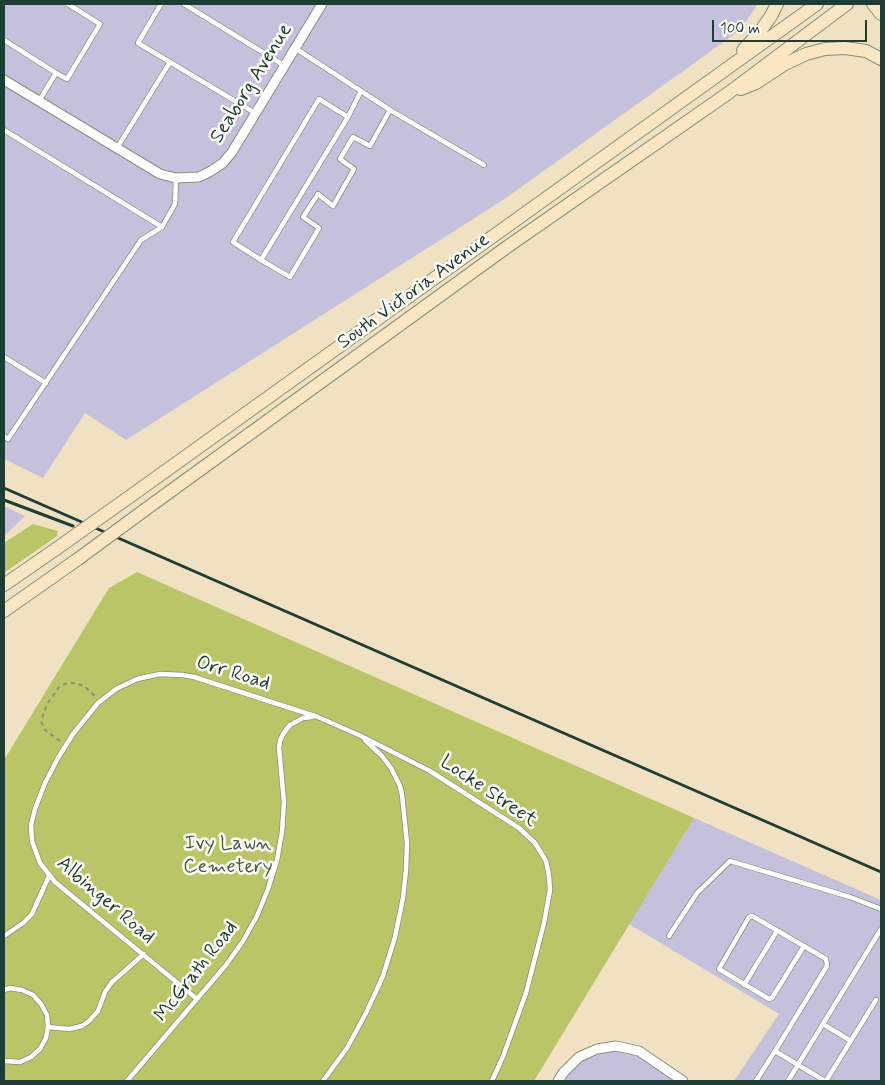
<!DOCTYPE html>
<style>
body{margin:0}
#map{position:relative;width:885px;height:1085px;overflow:hidden;background:#f0e1c2;font-family:Mynerve,sans-serif}
canvas{display:block}
.frame{position:absolute;inset:0;border:5px solid #1f3d34;pointer-events:none}
.scale{position:absolute;left:712px;top:20px;width:155px;height:22px;box-sizing:border-box;border:2px solid #1f3d34;border-top:0;padding-left:6px;font-size:15px;line-height:18px;white-space:nowrap;color:#1f3d34;-webkit-text-stroke:4px #fdfcf7;paint-order:stroke}
</style>
<div id="map">
<canvas width="885" height="1085"></canvas>
<div class="frame"></div>
<div class="scale">100 m</div>
</div>
<script>
const g = document.querySelector('canvas').getContext('2d');
g.lineJoin = 'round';
function fill(path, color) {
  g.fillStyle = color;
  g.fill(path, 'evenodd');
}
function poly(rows) {
  const path = new Path2D();
  for (const r of rows) {
    path.moveTo(r[0], r[1]);
    for (let i = 2; i < r.length; i += 2) path.lineTo(r[i], r[i + 1]);
  }
  return path;
}
function stroke(path, color, width, dash) {
  g.strokeStyle = color;
  g.lineWidth = width;
  g.lineCap = dash ? 'butt' : 'round';
  g.setLineDash(dash || []);
  g.stroke(path);
}
function write(font, color, halo, rows, align = 'center') {
  g.font = font + ' Mynerve,sans-serif';
  g.lineWidth = 5;
  g.setLineDash([]);
  g.textBaseline = 'middle';
  g.strokeStyle = halo;
  g.fillStyle = color;
  for (const [text, x, y, turn = 0] of rows) {
    g.save();
    g.translate(x, y);
    g.rotate((+turn || 0) * Math.PI / 180);
    g.textAlign = isNaN(turn) ? turn : align;
    if (halo) g.strokeText(text, 0, 0);
    g.fillText(text, 0, 0);
    g.restore();
  }
}
const industrial = poly([
 [4,4,758,4,739,31,503,200,126,440,85,413,43,478,4,459],
 [4,506,25,516,4,536],
 [694,818,881,900,881,1081,734,1081,779,1014,629,924],
 [625,1047,682,1081,558,1081,579,1057]
]);
const green = poly([
 [33,524,58,531,57,536,4,573,4,543],
 [137,572,694,818,534,1081,4,1081,4,760,109,588]
]);
const path = poly([
 [60,741,45,730,41,721,47,704,59,687,67,683,75,683,84,686,96,697]
]);
const lane = poly([
 [161,4,138,43,255,113],
 [184,4,285,66],
 [4,40,56,73],
 [295,48,390,110,484,165],
 [39,101,56,73,67,79,100,24,68,4],
 [348,117,319,99,233,242,261,260,348,117,361,91],
 [4,130,162,227],
 [117,148,170,62],
 [261,260,290,277,319,228,303,217,318,194,333,206,354,169,340,159,353,137,370,146,390,110],
 [4,357,46,383],
 [4,436,8,439,141,240,162,227,175,204,176,178],
 [4,936,23,923,32,914,49,876],
 [669,936,697,893,730,861,850,897,881,909],
 [804,946,772,998,769,999,719,969,749,917,752,916,754,917,826,959,827,966,775,1051,825,1081],
 [744,985,777,931],
 [4,990,10,988,22,990,33,995,41,1004,47,1015,48,1027,46,1038,40,1049,31,1057,20,1062,4,1061],
 [197,999,55,882,40,863,32,841,31,825,35,809,45,783,58,758,73,734,98,703,116,689,137,679,160,674,183,675,194,677,318,717,361,736,430,771,519,828,535,843,546,861,549,876,550,890,544,923,526,993,504,1054,492,1081],
 [823,1024,851,1041],
 [48,1027,69,1029,82,1026,89,1021,98,1011,105,992,112,982,144,954],
 [127,1081,226,965,243,941,257,916,268,889,277,860,282,832,284,802,279,748,280,741,283,734,290,725,303,718,312,717],
 [323,1081,347,1048,366,1013,383,976,395,937,403,898,406,870,407,843,402,795,400,786,391,768,382,756,365,740],
 [756,1081,775,1051],
 [788,1081,881,929],
 [826,1081,876,1000]
]);
const street = poly([
 [4,80,160,174,176,178,199,177,211,171,223,163,232,152,322,4],
 [558,1081,563,1073,579,1057,597,1049,616,1046,639,1051,683,1081]
]);
const secondary = poly([
 [873,4,881,14],
 [743,50,759,33,771,16,777,4],
 [741,89,756,83,785,64,806,54,825,49,845,48,866,51,881,59],
 [125,500,817,4],
 [146,509,507,247,727,94,847,4],
 [4,585,56,549],
 [4,611,78,559]
]);
const rail = poly([
 [4,488,881,872],
 [4,500,73,526]
]);
const secondaryBridge = poly([
 [56,549,125,500],
 [78,559,146,509]
]);
const streetNames = [
 ["Seaborg Avenue",252,84,-58],
 ["South Victoria Avenue",414,292,-36],
 ["Orr Road",233,674,17],
 ["Locke Street",488,792,34],
 ["Albinger Road",105,901,41],
 ["McGrath Road",197,972,-52]
];
const parkNames = [
 ["Ivy Lawn",228,845],
 ["Cemetery",228,868]
];
fill(industrial, '#c5c0db');
fill(green, '#b9c567');
stroke(lane, '#888f7b', 6);
stroke(street, '#888f7b', 11);
stroke(secondary, '#888f7b', 14);
stroke(path, '#888f7b', 2, [4, 4]);
stroke(lane, '#fff', 4.5);
stroke(street, '#fff', 9);
stroke(secondary, '#fbe6c3', 12);
stroke(rail, '#1f3d34', 3);
stroke(secondaryBridge, '#888f7b', 14, []);
stroke(secondaryBridge, '#fbe6c3', 12);
write('20px', '#1f3d34', '#fdfcf7', streetNames);
write('20px', '#465f41', '#fdfcf7', parkNames);
</script>
